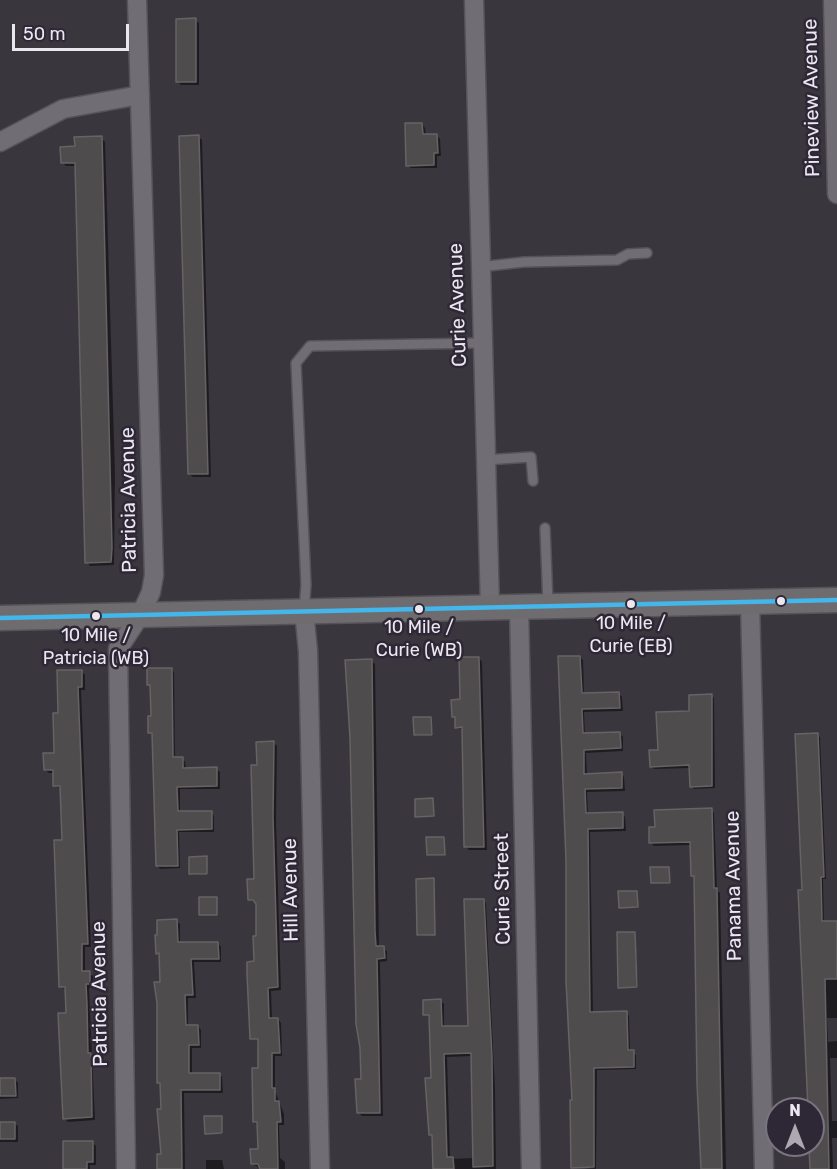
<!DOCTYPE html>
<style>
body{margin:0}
#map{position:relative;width:837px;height:1169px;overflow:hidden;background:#39363e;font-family:Rubik,sans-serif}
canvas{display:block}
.north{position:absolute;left:765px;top:1097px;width:60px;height:60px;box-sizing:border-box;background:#2e2836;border:2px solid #7a7481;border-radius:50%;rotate:0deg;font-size:16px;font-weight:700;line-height:24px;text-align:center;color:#ebe7f1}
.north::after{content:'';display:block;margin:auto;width:21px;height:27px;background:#ada9b2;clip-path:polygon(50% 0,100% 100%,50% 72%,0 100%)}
.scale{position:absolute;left:12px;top:24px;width:117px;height:27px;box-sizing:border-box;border:3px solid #ebe7f1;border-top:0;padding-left:8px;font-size:18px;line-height:21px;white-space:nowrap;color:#ebe7f1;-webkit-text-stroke:4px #2e2836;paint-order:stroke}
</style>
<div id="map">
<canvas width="837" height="1169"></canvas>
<div class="north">N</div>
<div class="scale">50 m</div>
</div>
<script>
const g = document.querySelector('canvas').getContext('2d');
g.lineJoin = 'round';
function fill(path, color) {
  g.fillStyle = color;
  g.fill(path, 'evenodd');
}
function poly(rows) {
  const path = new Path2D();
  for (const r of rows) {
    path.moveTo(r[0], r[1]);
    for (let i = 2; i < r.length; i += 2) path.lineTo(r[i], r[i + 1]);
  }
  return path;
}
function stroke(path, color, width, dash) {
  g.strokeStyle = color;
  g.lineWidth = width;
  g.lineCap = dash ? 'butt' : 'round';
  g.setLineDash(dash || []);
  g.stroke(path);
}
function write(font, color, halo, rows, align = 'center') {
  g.font = font + ' Rubik,sans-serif';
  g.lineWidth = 5;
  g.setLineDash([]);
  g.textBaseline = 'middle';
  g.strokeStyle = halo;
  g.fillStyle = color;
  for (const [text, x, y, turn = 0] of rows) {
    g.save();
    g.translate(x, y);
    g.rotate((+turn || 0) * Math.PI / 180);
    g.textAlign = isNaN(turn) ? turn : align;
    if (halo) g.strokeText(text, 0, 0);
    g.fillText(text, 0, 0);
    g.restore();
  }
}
const shadow = poly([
 [195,20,199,23,199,85,181,85,178,82],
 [422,124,425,128,426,136,437,136,440,139,441,156,437,156,437,168,411,168,407,165],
 [199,137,202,140,211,477,193,477,189,474],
 [101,138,105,142,115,474,114,565,90,566,87,562,77,166,66,166,62,162,76,147],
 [580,657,583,660,584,694,619,694,622,697,623,711,584,712,585,735,620,734,623,737,623,751,586,753,587,775,621,774,624,777,625,791,587,792,588,815,622,813,625,817,626,831,590,832,593,1013,626,1012,629,1016,630,1052,636,1055,636,1069,597,1070,596,1169,572,1167],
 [479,658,482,662,487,850,469,850,465,846,464,730,457,727,457,720,453,716],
 [371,661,375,664,379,947,387,951,387,961,380,962,383,1116,362,1116,359,1113,362,1080],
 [171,669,174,672,175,759,182,758,185,762,186,769,216,769,220,772,220,789,180,789,180,813,211,812,214,816,214,832,179,832,180,868,160,869,157,865,154,736,150,732,153,718,152,688,149,684],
 [81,671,85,675,85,690,81,690,91,947,85,947,85,972,93,976,93,987,89,988,90,1009,95,1120,68,1122,64,1118,67,990,60,987,62,789,55,786,54,773,49,773,45,770,55,754,59,714],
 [711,695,714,698,715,788,694,789,691,786,690,768,654,769,651,766,659,752,691,713],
 [431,718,433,736,417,736,415,735],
 [817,735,820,737,826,879,823,879,824,923,837,922,837,1018,827,1018,828,1042,837,1041,837,1058,830,1058,832,1121,837,1121,837,1138,832,1138,833,1169,810,1169,810,1145,813,1145,813,1109,810,1109],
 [273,742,277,746,276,821,281,990,271,991,272,1019,278,1019,281,1023,282,1056,275,1056,275,1091,284,1114,284,1125,279,1125,280,1158,285,1162,285,1169,262,1169,252,1164,259,1151,258,1126,254,1122,260,1070,259,1041,252,1038,258,937,257,903,250,900,255,880,258,766],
 [432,800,434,817,418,817,417,816],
 [711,810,714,813,717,890,720,893,726,1169,701,1169,697,928,692,845,654,846,651,843],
 [444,838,445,856,429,856,428,855],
 [206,858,208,875,192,875,190,873],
 [669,868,671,884,652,883],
 [433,880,435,935,419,936,418,934],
 [637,892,638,908,620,907],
 [483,900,486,903,495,1089,496,1169,435,1169,434,1139,430,1135,432,1079,430,1018,425,1014,440,1001,444,1004,444,1027,470,1027],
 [473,1056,474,1158,450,1159,447,1057],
 [176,921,180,924,180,944,218,943,221,947,221,962,194,962,196,998,188,998,188,1026,198,1026,201,1030,201,1048,192,1048,192,1074,219,1074,222,1077,223,1093,184,1093,185,1169,159,1169,162,1156,161,1085,158,1082,162,983,161,957,157,953],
 [635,933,638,988,621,988,620,987],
 [0,1080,15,1080,18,1083,18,1098,0,1099],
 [222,1118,223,1134,207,1134,206,1133],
 [0,1123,14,1123,18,1126,18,1142,0,1142],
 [92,1142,96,1146,96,1165,90,1165,90,1169,65,1169],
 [206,1160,222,1160,224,1169,206,1169]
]);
const building = poly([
 [196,18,196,82,176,82,176,19,196,18],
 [405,123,422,123,423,134,437,134,438,153,434,153,434,165,406,166,405,123],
 [199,135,208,474,188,474,179,136,199,135],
 [102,136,112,548,111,562,85,563,75,163,61,163,60,147,75,146,74,137,102,136],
 [558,656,580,656,582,693,619,692,620,708,582,709,583,733,620,732,621,748,584,750,584,774,622,772,622,788,585,789,586,813,623,812,623,828,588,829,590,1012,627,1011,628,1050,634,1050,634,1067,594,1068,594,1167,571,1168,570,1100,572,1100,566,981,566,861,558,656],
 [459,657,479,657,484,847,464,847,462,727,455,728,455,717,452,717,451,700,460,699,459,657],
 [372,659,375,931,376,946,384,946,385,958,377,959,380,1113,357,1113,355,1079,361,1079,360,1048,356,1024,350,738,345,660,372,659],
 [147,668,172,668,173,757,183,757,183,768,217,767,217,786,177,787,178,811,212,811,212,829,177,830,178,866,156,866,152,733,148,733,148,716,151,716,150,685,147,685,147,668],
 [57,670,82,670,82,687,78,687,88,944,82,944,82,971,90,971,90,984,86,984,87,1004,88,1053,91,1053,92,1117,63,1119,58,1013,66,1013,65,987,59,987,54,840,62,840,60,786,53,786,53,770,44,770,43,753,54,753,53,713,58,713,57,670],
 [712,694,712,786,690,787,689,765,650,767,649,750,658,750,656,712,689,711,689,695,712,694],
 [413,717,431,717,432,735,414,735,413,717],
 [818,733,824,877,821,877,822,921,837,921,837,979,825,979,829,1169,810,1169,809,1145,813,1145,813,1109,808,1109,798,890,802,890,795,734,818,733],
 [274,741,273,817,278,987,268,988,269,1018,278,1018,280,1053,272,1053,272,1088,275,1088,275,1101,279,1101,281,1122,277,1122,278,1169,260,1169,258,1164,251,1164,250,1149,258,1149,257,1122,253,1122,252,1068,258,1068,258,1039,250,1039,247,974,247,962,254,961,253,936,256,936,256,904,253,900,248,900,247,879,254,879,251,765,257,765,256,742,274,741],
 [433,798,434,816,415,817,415,799,433,798],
 [712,808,714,888,717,888,722,1169,701,1169,697,1084,694,876,691,876,690,842,649,843,649,827,655,827,654,810,712,808],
 [426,837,444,837,445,855,427,855,426,837],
 [207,856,207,874,189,874,189,857,207,856],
 [650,867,669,867,670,883,651,883,650,867],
 [434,878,435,935,417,935,416,879,434,878],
 [618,891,637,891,638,907,619,908,618,891],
 [199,897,217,897,217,915,199,915,199,897],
 [464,899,484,899,492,1057,493,1166,473,1167,471,1053,444,1054,447,1157,453,1157,454,1169,433,1169,432,1135,429,1135,425,1078,431,1078,429,1015,423,1015,423,1000,441,999,442,1026,468,1026,464,899],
 [177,919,178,942,218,942,219,959,191,959,193,995,185,995,186,1025,198,1025,199,1045,189,1045,189,1073,220,1073,220,1090,181,1090,182,1169,157,1169,157,1154,161,1154,157,1109,161,1109,160,1083,157,1083,157,1003,154,982,160,982,159,953,156,954,155,935,157,935,157,920,177,919],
 [617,932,635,932,637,987,618,988,617,932],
 [0,1078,15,1078,16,1096,0,1096,0,1078],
 [204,1116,222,1116,222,1133,205,1134,204,1116],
 [0,1122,15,1122,15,1139,0,1139,0,1122],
 [63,1141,93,1141,93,1162,87,1162,87,1169,63,1169,63,1141]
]);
const service = poly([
 [479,267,524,262,617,260,628,254,647,253],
 [485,460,531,457,533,481],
 [545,528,548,604],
 [304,611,306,585,296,363,310,346,481,343]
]);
const minor = poly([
 [474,0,490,608],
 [833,0,837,194],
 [0,142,63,109,140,95],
 [750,602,764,1169],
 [519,607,531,1169],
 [304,611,308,651,320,1169],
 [126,1169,118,649,141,614,151,592,154,575,137,0]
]);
const secondary = poly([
 [0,618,837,600]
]);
const bus1 = poly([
 [0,618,837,600]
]);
const markers = [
 [781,601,5,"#ebe7f1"],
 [631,604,5,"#ebe7f1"],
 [419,609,5,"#ebe7f1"],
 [96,616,5,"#ebe7f1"]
];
const busNames = [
 ["10 Mile /",631,624],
 ["Curie (EB)",631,647],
 ["10 Mile /",419,628],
 ["Curie (WB)",419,651],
 ["10 Mile /",96,636],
 ["Patricia (WB)",96,659]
];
const streetNames = [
 ["Pineview Avenue",812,98,-91],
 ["Curie Avenue",458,305,-92],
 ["Patricia Avenue",129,500,-91],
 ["Panama Avenue",734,886,-91],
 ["Curie Street",503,889,-91],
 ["Hill Avenue",291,890,-91],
 ["Patricia Avenue",100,994,-91]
];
fill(shadow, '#0007');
fill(building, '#4f4c4e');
stroke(building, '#676364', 1.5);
stroke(service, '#55535a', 12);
stroke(minor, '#55535a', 21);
stroke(secondary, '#55535a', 27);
stroke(service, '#706d74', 9);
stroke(minor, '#706d74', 18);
stroke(secondary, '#6f6c70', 24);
stroke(bus1, '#43b6eb', 4.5);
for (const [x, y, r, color] of markers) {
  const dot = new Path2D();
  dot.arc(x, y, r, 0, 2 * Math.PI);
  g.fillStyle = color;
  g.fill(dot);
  stroke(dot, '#2e2836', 2);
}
write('18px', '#ebe7f1', '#2e2836', busNames);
write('20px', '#ebe7f1', '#2e2836', streetNames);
</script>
